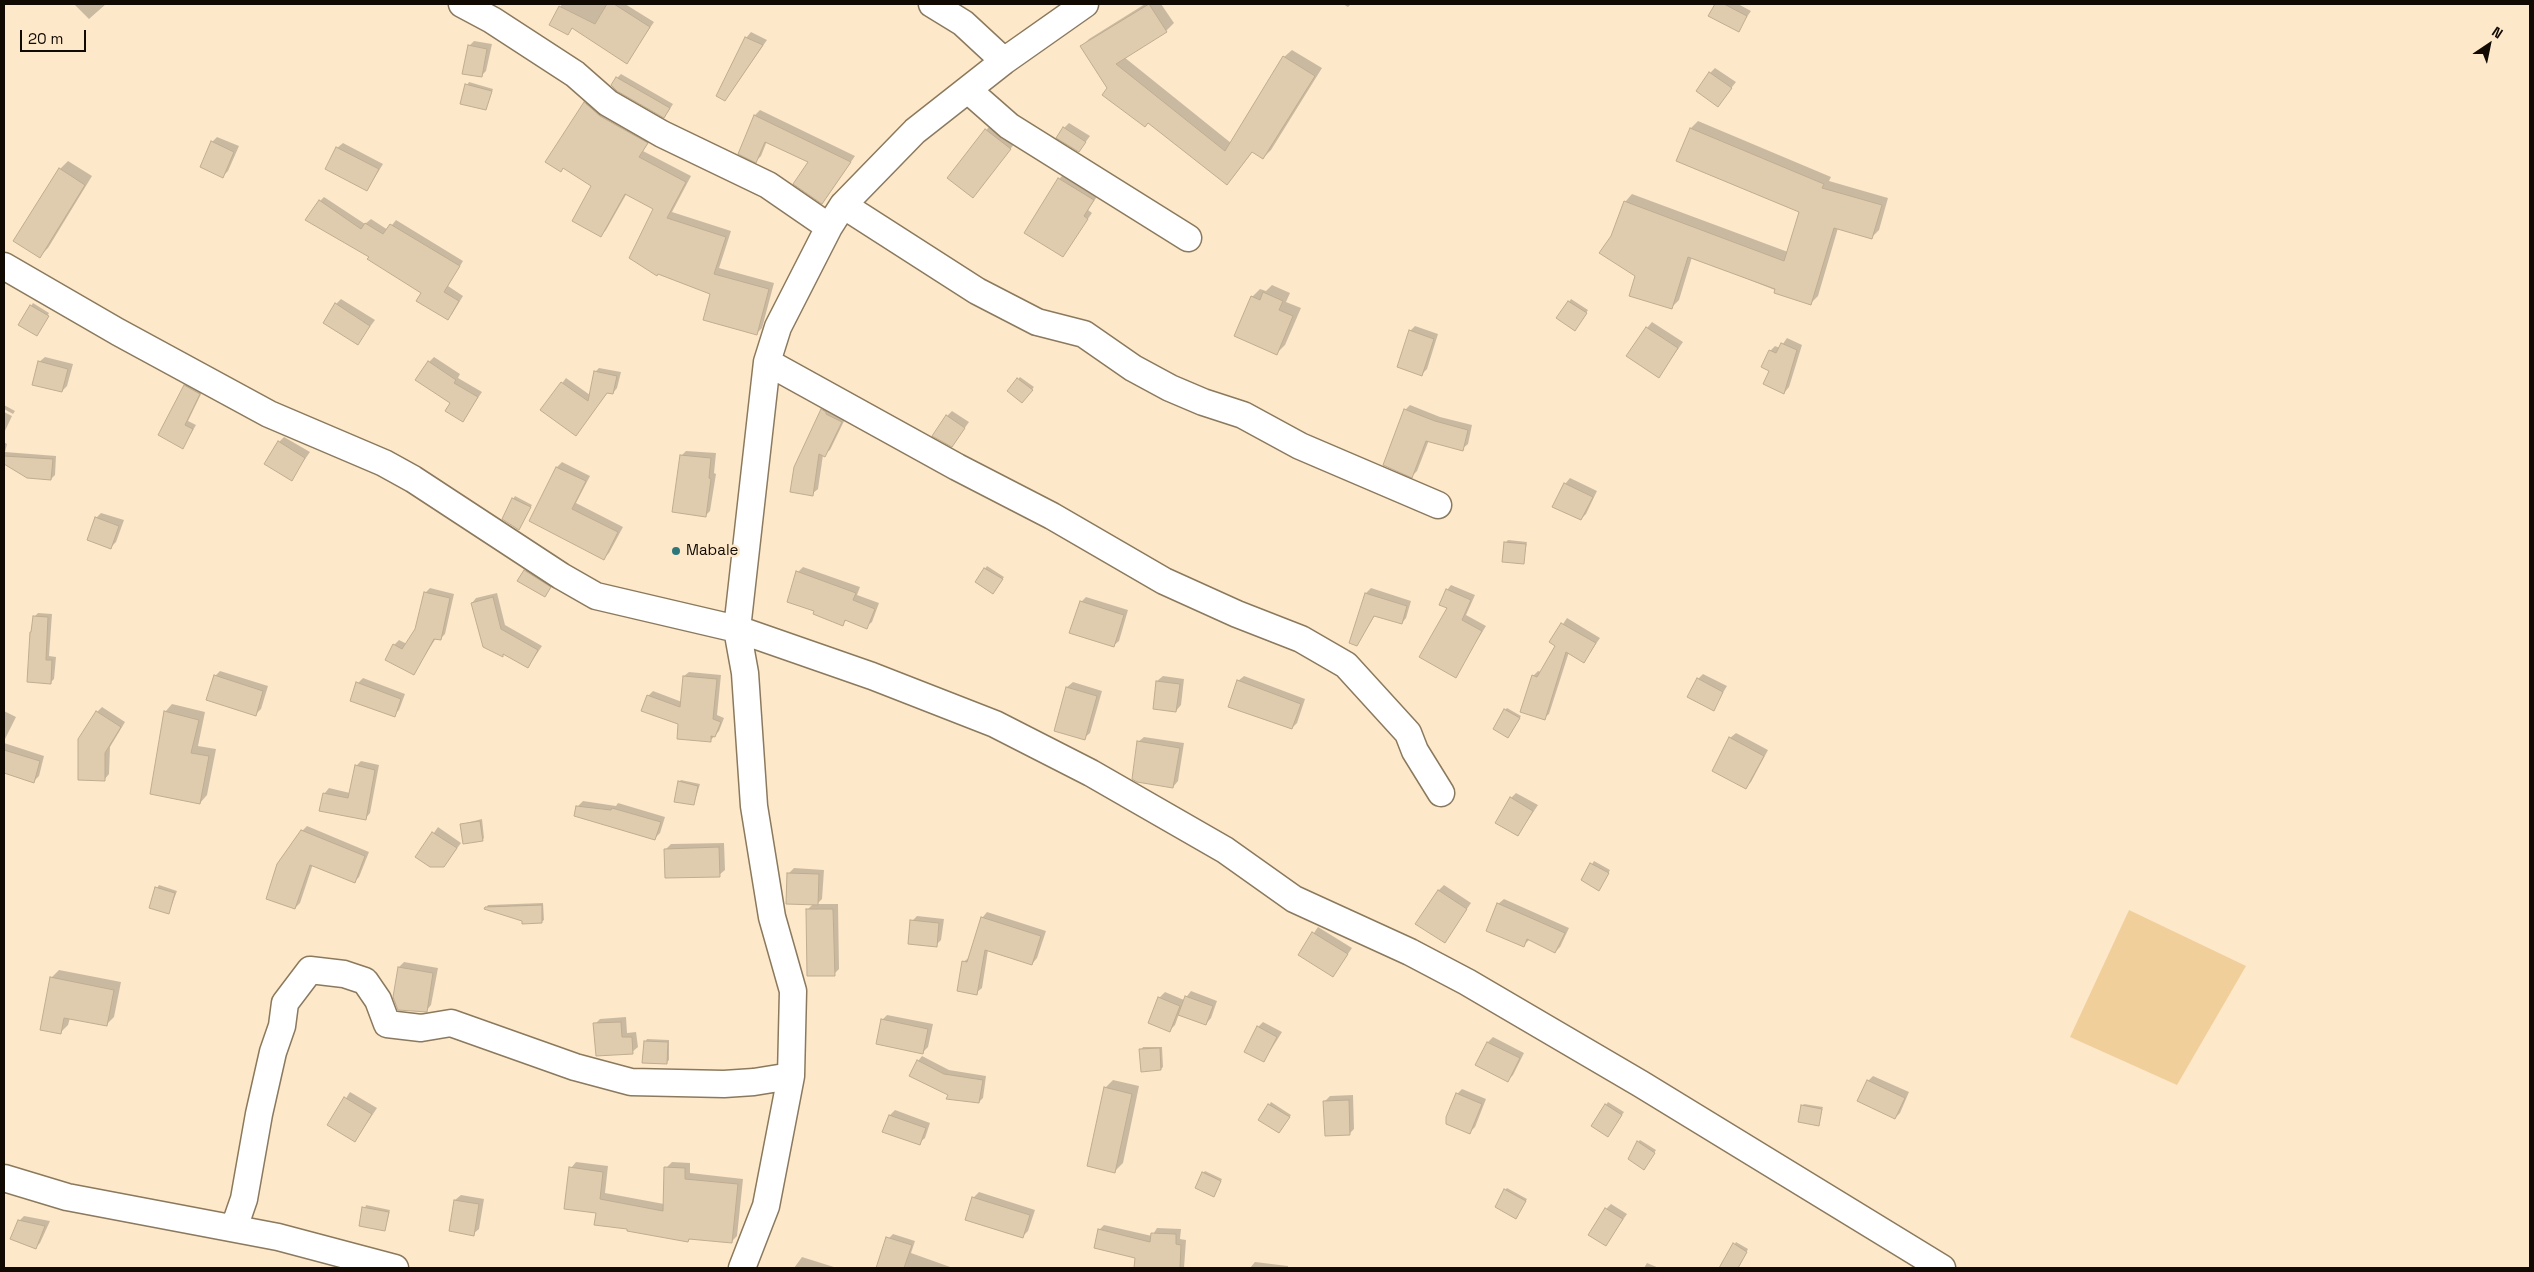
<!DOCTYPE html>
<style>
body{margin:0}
#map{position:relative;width:2534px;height:1272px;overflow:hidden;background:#fde8ca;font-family:"Space Grotesk",sans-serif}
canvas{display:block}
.frame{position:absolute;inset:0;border:5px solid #110a03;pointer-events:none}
.north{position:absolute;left:2464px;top:20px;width:50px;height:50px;-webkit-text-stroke:4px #fde8ca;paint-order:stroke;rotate:34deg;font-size:14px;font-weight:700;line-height:20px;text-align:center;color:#110a03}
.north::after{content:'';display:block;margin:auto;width:18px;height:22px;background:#110a03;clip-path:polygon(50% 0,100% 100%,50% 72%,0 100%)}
.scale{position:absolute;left:20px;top:30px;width:66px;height:22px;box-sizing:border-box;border:2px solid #110a03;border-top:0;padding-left:6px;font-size:15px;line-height:18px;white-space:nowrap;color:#110a03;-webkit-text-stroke:4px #fde8ca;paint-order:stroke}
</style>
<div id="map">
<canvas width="2534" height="1272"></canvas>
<div class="frame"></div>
<div class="north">N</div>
<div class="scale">20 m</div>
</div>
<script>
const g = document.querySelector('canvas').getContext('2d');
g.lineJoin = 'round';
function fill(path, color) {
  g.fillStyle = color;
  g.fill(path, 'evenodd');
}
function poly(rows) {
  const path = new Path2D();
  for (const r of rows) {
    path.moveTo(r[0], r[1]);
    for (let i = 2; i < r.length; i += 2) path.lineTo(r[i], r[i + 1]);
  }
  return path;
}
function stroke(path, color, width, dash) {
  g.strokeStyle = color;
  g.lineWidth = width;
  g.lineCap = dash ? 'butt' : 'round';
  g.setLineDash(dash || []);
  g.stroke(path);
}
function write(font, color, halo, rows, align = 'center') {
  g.font = font + ' "Space Grotesk",sans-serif';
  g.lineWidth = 5;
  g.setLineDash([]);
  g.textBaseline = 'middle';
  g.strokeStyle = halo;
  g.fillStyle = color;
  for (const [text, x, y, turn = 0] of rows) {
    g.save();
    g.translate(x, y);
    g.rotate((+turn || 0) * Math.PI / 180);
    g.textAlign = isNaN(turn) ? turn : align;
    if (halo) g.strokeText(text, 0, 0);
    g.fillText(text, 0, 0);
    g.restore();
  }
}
const green = poly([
 [2129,910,2246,966,2177,1085,2070,1037]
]);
const shadow = poly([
 [74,4,106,4,89,19],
 [562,4,625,4,654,22,627,62,573,27,568,33,551,25],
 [1145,4,1161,4,1174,23,1166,31,1124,57,1231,143,1284,57,1292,50,1322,68,1271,150,1263,158,1253,151,1234,176,1109,88,1082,46,1089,39],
 [1343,4,1351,4,1348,7],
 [1716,4,1738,4,1751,11,1738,30,1710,15],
 [751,32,767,40,725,100,746,38],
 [474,41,492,44,486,71,481,76,469,46],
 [1715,68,1736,82,1718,105,1710,73],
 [621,74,673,104,668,112,664,116,617,78],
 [469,82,493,89,486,109,467,85],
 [590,97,652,137,643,151,691,176,672,212,731,231,719,268,774,283,762,328,756,334,712,294,655,208,627,193,606,230,600,236,593,185,564,167,546,162],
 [760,110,855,156,827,197,810,161,767,141,761,156,756,161,739,153,755,115],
 [1698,121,1831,177,1829,181,1888,198,1879,230,1872,237,1838,228,1818,296,1810,304,1692,257,1679,300,1672,307,1636,276,1612,237,1625,202,1632,194,1788,252,1800,211,1691,128],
 [1069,123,1090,136,1079,151,1064,128],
 [991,125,1015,143,978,191,986,130],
 [217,137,239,146,228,171,223,176,212,142],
 [343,143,383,164,367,190,337,148],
 [68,161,92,176,48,248,40,256,60,169],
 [1064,174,1098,195,1088,210,1092,213,1063,255,1059,179],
 [324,197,365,224,371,219,388,230,396,220,463,261,448,286,463,296,452,314,447,319,422,293,370,257,320,201],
 [1272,285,1290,293,1286,302,1301,308,1285,345,1277,353,1252,297,1260,289,1266,291],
 [341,299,375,320,357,344,336,304],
 [1571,299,1588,310,1577,327,1558,318],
 [33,303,49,313,37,334,31,306],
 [1652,322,1683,342,1659,376,1647,328],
 [1415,326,1438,334,1427,369,1422,374,1410,331],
 [1787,338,1802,345,1789,387,1784,393,1771,370,1770,351,1775,346,1780,348],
 [45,357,73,364,67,386,62,391,39,362],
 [434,357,460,374,458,378,482,392,463,420,429,362],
 [599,368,621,372,617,388,613,393,608,392,576,435,542,410,566,378,590,395,595,372],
 [1020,377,1034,387,1024,399,1008,391],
 [189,382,203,390,188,421,196,425,183,447,185,385],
 [4,405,15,411,13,414,4,409],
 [828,405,846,417,830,450,823,455,818,489,812,494,822,410],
 [1410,405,1440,417,1472,425,1468,444,1462,449,1429,440,1417,471,1412,476,1405,410],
 [952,411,969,422,952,446,947,416],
 [4,412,12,416,4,433],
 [284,437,310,452,291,479,279,442],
 [4,442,7,444,5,452,56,456,55,475,51,479,27,477,4,462],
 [686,451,716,453,714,473,716,474,710,511,705,516,681,456],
 [562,462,590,476,576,503,623,527,609,553,604,558,531,521,557,467],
 [1570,478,1597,491,1586,514,1581,519,1565,484],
 [515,496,532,505,519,528,513,499],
 [101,513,124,520,116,542,111,547,96,518],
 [1508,540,1527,542,1523,563,1506,542],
 [530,565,555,582,544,596,519,581],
 [987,566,1004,577,995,590,976,581],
 [803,567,860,587,857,595,879,603,872,622,866,627,847,620,842,624,815,610,798,572],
 [1451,585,1475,595,1466,615,1486,626,1455,676,1447,590],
 [430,588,454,594,445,634,440,639,436,638,414,673,387,659,394,645,399,640,407,644,416,630,425,593],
 [1371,588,1411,601,1406,618,1402,623,1375,615,1357,645,1351,642,1366,593],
 [497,593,505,625,542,646,528,667,504,654,502,656,472,603,476,598],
 [1086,597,1128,610,1119,641,1113,646,1081,602],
 [38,613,52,614,49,656,56,657,54,679,50,683,33,630,34,617],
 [1567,618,1600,638,1584,661,1569,652,1549,714,1544,718,1533,676,1538,671,1541,672,1557,645,1551,642],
 [220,671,268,686,261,709,256,714,215,676],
 [689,672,721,675,717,715,724,718,719,731,710,741,679,723,648,696,653,691,682,702,684,676],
 [1703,674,1727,686,1713,709,1698,679],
 [1163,676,1184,679,1181,705,1176,711,1157,681],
 [1244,676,1305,699,1297,723,1292,728,1238,681],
 [363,678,405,694,399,710,394,715,358,683],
 [1073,682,1102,691,1090,733,1084,738,1055,730,1067,687],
 [172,704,205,712,198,746,216,749,207,795,200,803,165,712],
 [102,707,125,722,110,747,109,774,104,780,97,712],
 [1507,708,1521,716,1510,734,1505,710],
 [4,711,16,717,4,741],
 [1736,733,1768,750,1751,782,1746,788,1730,738],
 [1144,737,1184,743,1178,781,1173,787,1138,742],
 [4,743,44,756,39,776,34,781,4,772],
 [361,761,379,765,370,813,365,819,324,794,329,788,350,793,356,766],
 [681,780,700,784,694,804,679,782],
 [1516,793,1538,805,1518,835,1511,798],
 [583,801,616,806,618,803,665,817,660,833,655,838,578,806],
 [482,819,484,838,482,840,462,824],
 [307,826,369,852,359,877,354,882,313,864,300,903,295,908,302,831],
 [438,827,461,843,444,866,417,857],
 [724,843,725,870,719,875,666,849,671,844],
 [1594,861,1610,870,1601,887,1582,880],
 [794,868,824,870,822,899,817,904,838,904,839,969,834,974,807,910,813,904,788,874],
 [159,885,177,891,169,912,157,888],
 [1444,885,1471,903,1445,941,1439,890],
 [1504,899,1569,928,1560,947,1555,952,1530,939,1524,945,1498,904],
 [543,903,544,920,541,922,523,921,486,908,488,905],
 [987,912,1046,931,1037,958,1032,964,988,950,982,988,976,993,963,962,970,957,982,918],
 [917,916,944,919,941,940,936,945,912,921],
 [1318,927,1352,948,1333,976,1299,955],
 [404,962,438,968,431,1005,426,1011,399,967],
 [59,970,121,982,114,1017,106,1025,70,1018,68,1025,60,1033,51,978],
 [1191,991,1217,1001,1211,1018,1206,1024,1179,1014,1175,1025,1170,1030,1149,1022,1159,998,1165,992,1184,1000],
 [887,1015,933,1024,928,1047,923,1052,882,1020],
 [626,1017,627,1033,636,1032,638,1047,632,1052,595,1024,600,1019],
 [1263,1022,1282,1032,1264,1061,1258,1027],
 [1493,1037,1524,1053,1513,1075,1508,1080,1488,1042],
 [647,1039,669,1040,669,1060,666,1063,645,1042],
 [1143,1047,1162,1047,1163,1067,1161,1069,1141,1050],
 [922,1056,949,1070,986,1076,983,1098,979,1102,949,1095,918,1061],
 [1873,1076,1909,1092,1900,1113,1895,1118,1868,1081],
 [1113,1080,1139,1086,1123,1163,1115,1171,1105,1088],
 [1462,1089,1486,1099,1475,1127,1470,1132,1457,1094],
 [350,1092,377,1108,355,1141,329,1125],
 [1353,1095,1354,1129,1349,1134,1325,1101,1330,1096],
 [1271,1102,1291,1115,1281,1130,1260,1120],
 [1608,1102,1624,1112,1610,1133,1592,1126],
 [1804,1104,1823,1107,1818,1125,1802,1106],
 [895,1110,930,1123,925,1138,919,1143,884,1131,890,1115],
 [1640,1140,1656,1150,1646,1166,1638,1142],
 [576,1162,608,1166,605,1193,664,1204,666,1168,672,1162,690,1163,690,1173,743,1179,737,1236,731,1242,691,1238,688,1241,628,1228,597,1212,571,1168],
 [1205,1171,1222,1179,1214,1196,1203,1173],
 [1507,1188,1527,1199,1518,1215,1505,1190],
 [979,1192,1035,1210,1028,1231,1023,1236,967,1219,974,1197],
 [461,1195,484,1199,479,1229,473,1234,450,1230,455,1200],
 [1611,1204,1627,1214,1606,1244,1606,1209],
 [366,1205,390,1210,385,1230,360,1225],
 [24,1216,50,1221,40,1243,35,1248,19,1221],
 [1104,1225,1152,1236,1157,1228,1181,1229,1180,1239,1186,1240,1184,1268,1135,1268,1136,1257,1099,1230],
 [893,1234,915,1241,911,1253,953,1268,894,1268,889,1238],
 [1736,1242,1748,1249,1738,1268,1731,1268,1723,1264],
 [802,1257,837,1268,794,1268],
 [1255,1262,1288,1266,1288,1268,1250,1268],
 [1647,1263,1659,1268,1644,1268]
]);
const building = poly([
 [607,4,614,4,650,27,627,64,572,28,568,35,549,25,559,6,595,24,607,4],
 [1149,4,1167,32,1116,64,1225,151,1283,56,1315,76,1263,159,1252,152,1227,185,1148,123,1145,127,1102,95,1107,88,1080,46,1149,4],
 [1715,4,1724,4,1747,16,1739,32,1708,16,1715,4],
 [745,37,763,45,725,101,716,96,745,37],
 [468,45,487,49,482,77,462,74,468,45],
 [1709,72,1732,88,1718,107,1696,91,1709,72],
 [616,77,670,108,664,118,617,91,611,85,616,77],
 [465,84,492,91,486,110,460,104,465,84],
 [584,102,600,116,648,143,639,157,686,182,667,218,726,237,714,274,769,289,757,335,703,320,710,294,658,274,657,276,629,258,653,209,625,194,601,237,572,221,591,186,563,168,561,172,545,162,584,102],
 [754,115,851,162,822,204,793,184,808,162,765,142,756,163,738,154,754,115],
 [1063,127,1086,142,1079,152,1056,138,1063,127],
 [1690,128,1824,184,1822,188,1882,205,1872,239,1834,228,1811,305,1774,293,1775,289,1688,257,1672,309,1629,296,1635,276,1599,253,1611,236,1624,201,1784,261,1799,212,1676,161,1690,128],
 [985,129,1011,149,973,198,947,178,985,129],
 [211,141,234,152,223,178,200,167,211,141],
 [336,147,379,169,367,191,325,169,336,147],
 [59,168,85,185,40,258,13,241,59,168],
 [1058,178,1094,200,1084,216,1088,219,1063,257,1024,233,1058,178],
 [319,200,361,229,365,223,383,234,390,224,460,266,444,292,459,301,448,320,416,301,421,293,367,259,369,257,305,220,319,200],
 [1263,292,1283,301,1279,310,1293,316,1277,355,1234,336,1251,296,1260,300,1263,292],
 [1568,301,1587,313,1575,331,1556,318,1568,301],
 [335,303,370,326,358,345,323,323,335,303],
 [30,305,49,316,37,336,18,325,30,305],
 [1646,327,1678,348,1659,378,1626,356,1646,327],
 [1409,330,1434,339,1422,376,1397,367,1409,330],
 [1781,343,1797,350,1784,394,1763,384,1769,371,1761,367,1769,350,1776,353,1781,343],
 [38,361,68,369,62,392,32,385,38,361],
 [428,361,456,380,454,383,478,397,463,422,445,411,450,403,415,380,428,361],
 [594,371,617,376,613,394,607,393,576,436,540,410,561,382,588,401,594,371],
 [1017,378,1033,390,1022,403,1007,391,1017,378],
 [184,385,200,394,185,425,193,429,183,449,158,435,184,385],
 [821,409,826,412,826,414,842,422,825,457,819,454,813,496,790,492,794,467,821,409],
 [1404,409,1435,421,1468,430,1463,451,1426,441,1412,478,1383,465,1404,409],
 [946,415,965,428,952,447,932,436,946,415],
 [278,441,305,458,292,481,264,464,278,441],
 [680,455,711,458,709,478,711,479,706,517,672,512,680,455],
 [4,456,53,459,51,480,27,478,4,464,4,456],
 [556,467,586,481,572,509,618,532,604,560,529,521,556,467],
 [1564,483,1593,497,1581,520,1552,507,1564,483],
 [512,498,531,507,519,530,502,519,512,498],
 [95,517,119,526,111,549,87,540,95,517],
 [1504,542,1526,544,1524,564,1502,562,1504,542],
 [984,568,1003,579,993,594,975,582,984,568],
 [524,570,551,587,545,597,517,581,524,570],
 [796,571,856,593,853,600,875,609,867,629,845,620,843,626,813,614,814,611,787,602,796,571],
 [1446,589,1471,600,1462,620,1482,631,1456,678,1419,657,1447,608,1439,605,1446,589],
 [424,592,450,598,441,640,434,639,414,675,385,660,393,644,402,649,415,629,424,592],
 [1365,593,1407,606,1402,624,1374,616,1357,646,1349,643,1365,593],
 [493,597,501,629,538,650,528,668,503,654,503,657,483,647,471,603,493,597],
 [1080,601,1124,615,1114,647,1069,633,1080,601],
 [33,616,48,617,46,660,52,660,51,684,27,682,30,632,31,632,33,616],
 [1561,623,1596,643,1584,663,1566,652,1545,720,1520,712,1532,675,1537,677,1555,646,1549,642,1561,623],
 [214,675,263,691,256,716,206,700,214,675],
 [683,676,717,679,713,719,721,722,715,737,711,736,711,742,677,739,678,724,641,711,647,695,680,707,683,676],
 [1697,678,1723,692,1714,711,1687,697,1697,678],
 [1237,680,1301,704,1292,729,1228,707,1237,680],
 [1156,681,1180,684,1176,712,1153,709,1156,681],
 [356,682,401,699,395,717,350,701,356,682],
 [1066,687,1097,696,1085,740,1054,731,1066,687],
 [1504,709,1520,718,1508,738,1493,729,1504,709],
 [96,711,121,727,105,753,105,781,78,780,78,739,96,711],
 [164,711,199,720,191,753,209,756,200,804,150,794,164,711],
 [1729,737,1764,756,1746,789,1712,771,1729,737],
 [1137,741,1180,748,1173,788,1137,782,1132,779,1137,741],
 [4,750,40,761,34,783,4,773,4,750],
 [355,765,375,770,366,820,319,811,323,793,348,798,355,765],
 [678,781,698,786,694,805,674,802,678,781],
 [1510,797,1533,811,1518,836,1495,823,1510,797],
 [576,806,611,810,612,808,661,822,655,840,574,816,576,806],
 [480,821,483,841,463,844,460,824,480,821],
 [301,830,365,856,355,883,310,865,295,909,266,899,277,864,301,830],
 [432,832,457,848,444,867,430,867,415,857,432,832],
 [719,847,720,877,665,878,664,849,719,847],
 [1590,863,1609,873,1599,891,1581,880,1590,863],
 [787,873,819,874,818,905,786,904,787,873],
 [155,887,175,893,169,914,149,908,155,887],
 [1438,890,1467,909,1445,943,1415,924,1438,890],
 [1497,903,1565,933,1555,953,1527,939,1524,947,1486,931,1497,903],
 [542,905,542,923,522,924,522,921,484,909,485,907,542,905],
 [806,909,833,909,835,976,807,976,806,909],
 [981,917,1041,936,1032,965,985,950,977,995,957,991,962,961,967,962,981,917],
 [910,920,939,923,937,947,908,944,910,920],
 [1312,932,1348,954,1333,977,1298,955,1312,932],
 [398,967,433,973,427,1012,398,1010,393,997,398,967],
 [50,977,114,990,107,1026,64,1018,61,1034,40,1030,50,977],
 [1185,996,1213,1006,1206,1025,1178,1015,1185,996],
 [1158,997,1180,1006,1170,1032,1148,1023,1158,997],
 [881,1019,928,1029,923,1054,876,1044,881,1019],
 [621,1022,622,1037,632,1037,633,1054,596,1056,593,1023,621,1022],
 [1257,1026,1277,1037,1264,1062,1244,1052,1257,1026],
 [644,1041,668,1042,667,1064,642,1063,644,1041],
 [1487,1042,1520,1058,1508,1082,1475,1065,1487,1042],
 [1160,1048,1161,1070,1141,1072,1139,1049,1160,1048],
 [917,1060,944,1074,983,1080,979,1103,946,1099,948,1095,909,1076,917,1060],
 [1867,1080,1905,1098,1895,1119,1857,1101,1867,1080],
 [1104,1087,1132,1094,1115,1173,1087,1166,1104,1087],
 [1456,1093,1482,1104,1470,1134,1446,1124,1446,1117,1456,1093],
 [344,1097,372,1114,355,1142,327,1125,344,1097],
 [1349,1100,1350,1135,1325,1136,1323,1101,1349,1100],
 [1268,1104,1290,1117,1279,1133,1258,1120,1268,1104],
 [1605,1104,1622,1115,1608,1137,1591,1126,1605,1104],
 [1801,1105,1822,1109,1819,1126,1798,1122,1801,1105],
 [889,1115,926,1128,920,1145,882,1132,889,1115],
 [1637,1141,1655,1153,1644,1170,1628,1159,1637,1141],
 [569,1167,603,1172,600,1199,663,1211,664,1167,685,1168,685,1179,738,1184,732,1243,689,1239,688,1242,627,1231,627,1229,594,1225,596,1213,564,1209,569,1167],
 [1202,1172,1221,1181,1214,1197,1195,1188,1202,1172],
 [1504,1189,1526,1201,1516,1219,1495,1207,1504,1189],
 [972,1197,1030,1215,1023,1238,965,1220,972,1197],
 [454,1200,479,1204,474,1236,449,1231,454,1200],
 [362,1207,389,1212,385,1231,359,1226,362,1207],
 [1605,1208,1623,1219,1606,1246,1588,1235,1605,1208],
 [18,1220,45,1226,36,1249,10,1239,18,1220],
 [1098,1229,1150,1242,1151,1233,1176,1234,1176,1244,1181,1245,1180,1268,1134,1268,1135,1258,1094,1248,1098,1229],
 [886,1237,912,1245,904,1268,876,1268,886,1237],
 [1733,1243,1747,1252,1738,1268,1719,1268,1733,1243]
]);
const street = poly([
 [462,4,492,20,575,74,608,103,662,134,768,185,829,227],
 [932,4,963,23,1004,61],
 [968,90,1009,126,1188,238],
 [843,205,977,291,1037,322,1084,334,1133,368,1170,388,1203,402,1243,415,1300,446,1438,505],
 [4,266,118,332,269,414,384,463,413,479,561,576,596,596,737,629,872,676,995,724,1091,773,1225,850,1294,899,1410,952,1467,982,1641,1084,1942,1268],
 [767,362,957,467,1052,516,1164,581,1237,614,1301,639,1346,665,1408,733,1415,751,1441,793],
 [4,1178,67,1197,278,1237,395,1268],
 [234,1228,244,1199,259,1114,273,1052,282,1026,285,1003,310,970,344,974,365,981,378,1000,387,1024,421,1028,451,1023,575,1067,631,1082,724,1084,754,1082,791,1076],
 [742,1268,766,1206,791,1076,793,991,772,917,754,806,745,673,737,629,767,362,778,327,829,227,843,205,915,131,1004,61,1085,4]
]);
const markers = [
 [676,551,5,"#2d767b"]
];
const poiNames = [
 ["Mabale",686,551]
];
fill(green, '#f1cf9b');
fill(shadow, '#0003');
fill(building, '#dfcbad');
stroke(building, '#c0ac8f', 1);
stroke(street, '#8b795d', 29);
stroke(street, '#fff', 26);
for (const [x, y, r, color] of markers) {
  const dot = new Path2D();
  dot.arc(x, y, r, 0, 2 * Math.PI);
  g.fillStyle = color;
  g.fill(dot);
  stroke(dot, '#fde8ca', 2);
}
write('15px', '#110a03', '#fde8ca', poiNames, 'left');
</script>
